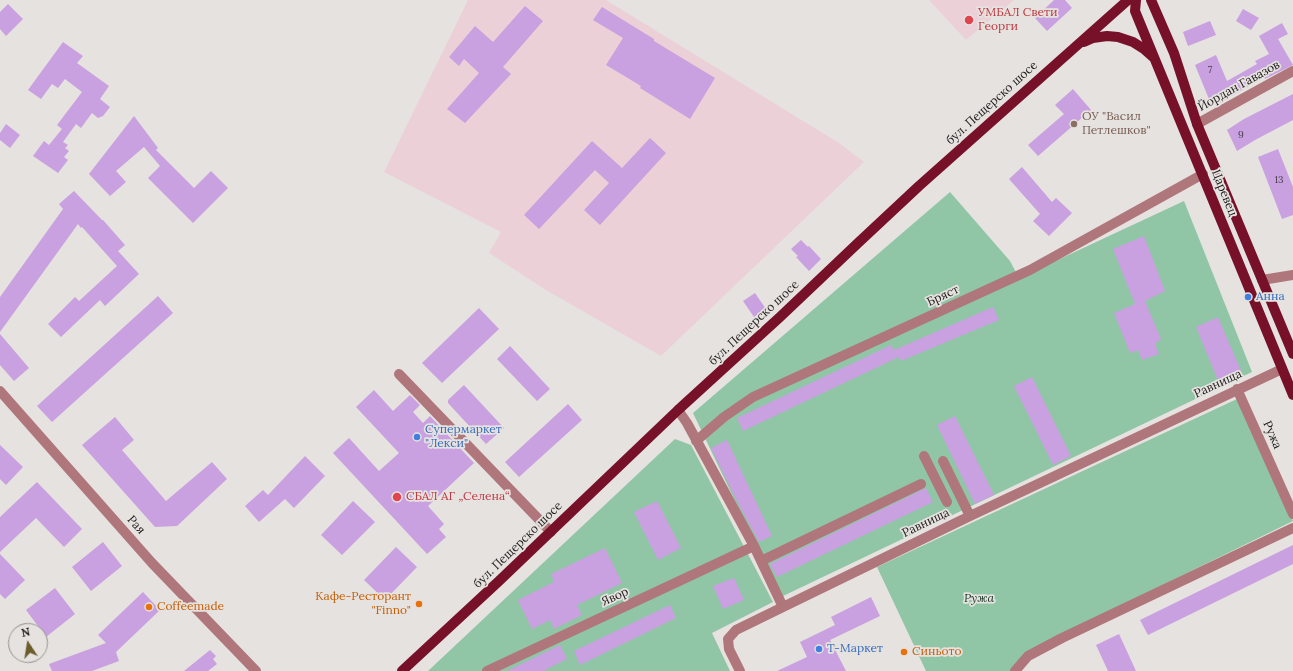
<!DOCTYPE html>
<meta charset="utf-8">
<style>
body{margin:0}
#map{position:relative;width:1293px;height:671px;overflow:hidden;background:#e6e2df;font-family:Lora,serif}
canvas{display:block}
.north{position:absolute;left:8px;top:623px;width:40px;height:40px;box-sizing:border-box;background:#e6e2df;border:1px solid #969391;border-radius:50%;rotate:348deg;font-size:11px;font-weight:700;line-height:16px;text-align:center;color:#1e1c1b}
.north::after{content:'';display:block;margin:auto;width:14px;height:18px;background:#6c5c2a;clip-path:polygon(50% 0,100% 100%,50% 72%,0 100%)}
</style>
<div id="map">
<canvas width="1293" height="671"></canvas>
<div class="north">N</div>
</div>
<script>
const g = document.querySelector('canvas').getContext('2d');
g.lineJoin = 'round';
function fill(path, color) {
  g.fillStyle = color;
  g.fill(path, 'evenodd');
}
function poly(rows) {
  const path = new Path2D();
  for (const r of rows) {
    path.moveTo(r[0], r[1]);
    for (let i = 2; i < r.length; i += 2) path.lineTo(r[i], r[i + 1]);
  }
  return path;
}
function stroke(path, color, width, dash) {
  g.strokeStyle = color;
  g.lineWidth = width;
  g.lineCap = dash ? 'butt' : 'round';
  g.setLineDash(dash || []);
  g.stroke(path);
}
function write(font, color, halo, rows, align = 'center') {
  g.font = font + ' Lora,serif';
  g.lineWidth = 3.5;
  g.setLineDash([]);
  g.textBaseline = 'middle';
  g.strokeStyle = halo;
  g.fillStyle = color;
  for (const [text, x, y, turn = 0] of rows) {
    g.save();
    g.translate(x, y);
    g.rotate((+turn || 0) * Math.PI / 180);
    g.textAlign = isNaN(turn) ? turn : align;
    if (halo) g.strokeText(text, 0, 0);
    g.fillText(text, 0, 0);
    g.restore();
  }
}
const medical = poly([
 [468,0,606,0,839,143,864,162,661,356,546,290,489,253,501,232,384,172],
 [929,0,1014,0,966,40]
]);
const green = poly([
 [950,192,1010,261,1019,278,1184,201,1252,372,781,597,693,413],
 [1237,399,1293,521,1030,650,1010,671,926,671,877,567],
 [675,439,691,445,773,602,712,633,730,671,428,671]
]);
const building = poly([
 [1054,0,1065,0,1072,8,1047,31,1035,18],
 [8,4,23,19,6,36,0,29,0,12],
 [525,6,543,21,503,67,511,74,465,123,447,109,479,73,464,59,459,66,449,57,475,26,493,42],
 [602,7,654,39,654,41,715,78,690,119,640,88,641,86,606,65,623,38,593,20],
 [1243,9,1259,18,1251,30,1236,21],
 [1210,21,1216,35,1188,46,1183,32],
 [1282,23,1288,34,1278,39,1293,65,1265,79,1264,77,1216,105,1211,104,1195,65,1216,55,1227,81,1257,64,1255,61,1269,54,1259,36],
 [63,42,83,56,77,63,109,86,100,99,110,107,103,116,98,118,92,113,81,128,76,124,63,142,68,145,65,148,69,151,64,157,68,160,58,173,33,156,44,141,49,145,62,129,57,125,82,92,65,79,58,88,52,84,41,99,28,90],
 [1073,89,1091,110,1038,156,1028,145,1064,114,1055,105],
 [1293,94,1293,120,1255,140,1237,151,1227,130,1244,119],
 [134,116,158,148,156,150,194,188,211,171,228,188,193,223,148,178,160,166,144,147,116,171,126,182,110,196,89,174],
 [6,124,20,135,10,148,0,140,0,133],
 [650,138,666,153,600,225,584,210,609,183,595,170,539,229,524,215,592,141,622,168],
 [1278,149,1293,187,1293,215,1282,219,1258,157],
 [1022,167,1052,202,1056,198,1072,213,1049,236,1033,221,1040,214,1009,179],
 [74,191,102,220,103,220,125,245,118,251,139,274,105,306,100,300,61,337,48,324,75,297,79,301,117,266,82,227,81,228,78,224,0,332,0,297,63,209,59,204],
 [1144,236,1165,291,1145,301,1161,339,1155,344,1159,354,1142,360,1138,350,1130,353,1114,313,1135,304,1113,249],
 [801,240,808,247,809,246,821,259,809,271,796,257,798,256,791,249],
 [755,293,766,309,754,317,743,301],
 [158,296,173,313,52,422,37,406],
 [993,307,999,320,901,361,899,357,743,431,737,418,891,345,894,350],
 [479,308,499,329,442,383,422,363],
 [1218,317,1242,373,1219,383,1196,327],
 [0,334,29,368,14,381,0,365],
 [510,346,550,389,537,401,497,359],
 [1032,377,1071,456,1053,465,1014,386],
 [464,385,504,428,486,444,448,403,448,400],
 [374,390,393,411,410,395,420,405,413,412,423,423,430,416,474,463,428,506,444,524,439,529,446,537,427,554,333,453,349,438,379,471,399,453,356,407],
 [568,404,582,420,519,477,505,462],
 [955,416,994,495,975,504,937,425],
 [115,417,134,440,122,450,166,501,212,462,227,479,177,526,155,527,82,445],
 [727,440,772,536,759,542,736,499,711,448],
 [0,445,23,467,6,485,0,479],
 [305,456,325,476,294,508,285,499,259,522,245,506,263,490,268,495],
 [37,482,82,529,64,547,36,518,0,552,0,517],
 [926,488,933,502,777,577,770,564],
 [353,501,375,522,342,555,321,535],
 [657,501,681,548,658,560,634,512],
 [103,542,122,566,91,591,72,567],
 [1293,545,1293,564,1148,635,1140,620],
 [396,547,417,567,385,600,364,580],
 [605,548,622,583,577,605,582,615,554,629,550,620,532,629,518,600,554,582,551,574],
 [0,554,25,580,5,599,0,594],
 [734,578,744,600,723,609,713,586],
 [55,588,75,614,46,637,26,610],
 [143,592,160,610,116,652,119,661,92,671,52,671,49,664,106,643,98,635],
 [871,597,880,616,830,640,846,671,777,671,807,657,800,642,835,625,831,617],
 [670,605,676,618,580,665,574,651],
 [1119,634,1136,671,1108,671,1096,645],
 [560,645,567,659,543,671,507,671],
 [210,650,216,656,213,659,217,664,208,671,184,671]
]);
const minor = poly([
 [1197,124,1293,71],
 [1262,280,1293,275],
 [399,374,551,532],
 [1237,389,1293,514],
 [0,391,152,563,256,671],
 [678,410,687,423,754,546,783,607,970,516,1282,369],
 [696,441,724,417,753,397,1030,270,1203,174],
 [924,456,947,502],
 [943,461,970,516],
 [761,561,921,484],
 [487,671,754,546],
 [740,671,729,649,728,639,736,630,783,607],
 [1015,671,1028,656,1062,638,1293,528]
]);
const major = poly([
 [1136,0,1135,11,1293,395],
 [1151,0,1174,53,1197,124,1293,354],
 [1084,42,1093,38,1107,36,1118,37,1133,42,1144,49,1153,57],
 [402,671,499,581,678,410,780,317,858,243,919,186,1128,0]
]);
const markers = [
 [969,20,5,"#e0444e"],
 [1074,124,4,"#8d6e63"],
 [1248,297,4,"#3f7fe0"],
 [417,437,4,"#3f7fe0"],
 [397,497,5,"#e0444e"],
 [419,604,4,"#e8710a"],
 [149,607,4,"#e8710a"],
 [819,649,4,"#3f7fe0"],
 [904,652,4,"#e8710a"]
];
const numberNames = [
 ["7",1210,70],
 ["9",1241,135],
 ["13",1279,180]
];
const healthNames = [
 ["УМБАЛ Свети",978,13],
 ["Георги",978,27],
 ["СБАЛ АГ „Селена“",406,497]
];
const streetNames = [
 ["Йордан Гавазов",1239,86,-29],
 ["бул. Пещерско шосе",992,103,-42],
 ["Царевец",1224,193,68],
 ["Бряст",943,296,-25],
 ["бул. Пещерско шосе",754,323,-43],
 ["Равнища",1218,384,-25],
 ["Ружа",1272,435,66],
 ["Равнища",926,523,-26],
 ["Рая",136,525,49],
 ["бул. Пещерско шосе",518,545,-44],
 ["Явор",615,597,-25]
];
const educationNames = [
 ["ОУ \"Васил",1082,117],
 ["Петлешков\"",1082,131]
];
const shopNames = [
 ["Анна",1256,297],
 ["Супермаркет",425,430],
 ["\"Лекси\"",425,444],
 ["Т-Маркет",827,649]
];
const foodNames = [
 ["Кафе-Ресторант",411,597,"right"],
 ["\"Finno\"",411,611,"right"],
 ["Coffeemade",157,607],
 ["Синьото",912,652]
];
const parkNames = [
 ["Ружа",979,599]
];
fill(medical, '#ebd1d7');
fill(green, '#90c6a6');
fill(building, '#c9a0e0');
stroke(minor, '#af777b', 10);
stroke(major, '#771129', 10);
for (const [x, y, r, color] of markers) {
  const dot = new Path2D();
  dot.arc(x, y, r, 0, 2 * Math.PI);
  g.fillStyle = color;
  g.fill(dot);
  stroke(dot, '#e6e2df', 1.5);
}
write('10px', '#493d4c', null, numberNames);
write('12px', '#be3a42', '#e6e2df', healthNames, 'left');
write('12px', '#1e1c1b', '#e6e2df', streetNames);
write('12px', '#785e54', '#e6e2df', educationNames, 'left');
write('12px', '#366cbe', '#e6e2df', shopNames, 'left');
write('12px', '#c56008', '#e6e2df', foodNames, 'left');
write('italic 12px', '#153725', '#e6e2df', parkNames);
</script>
